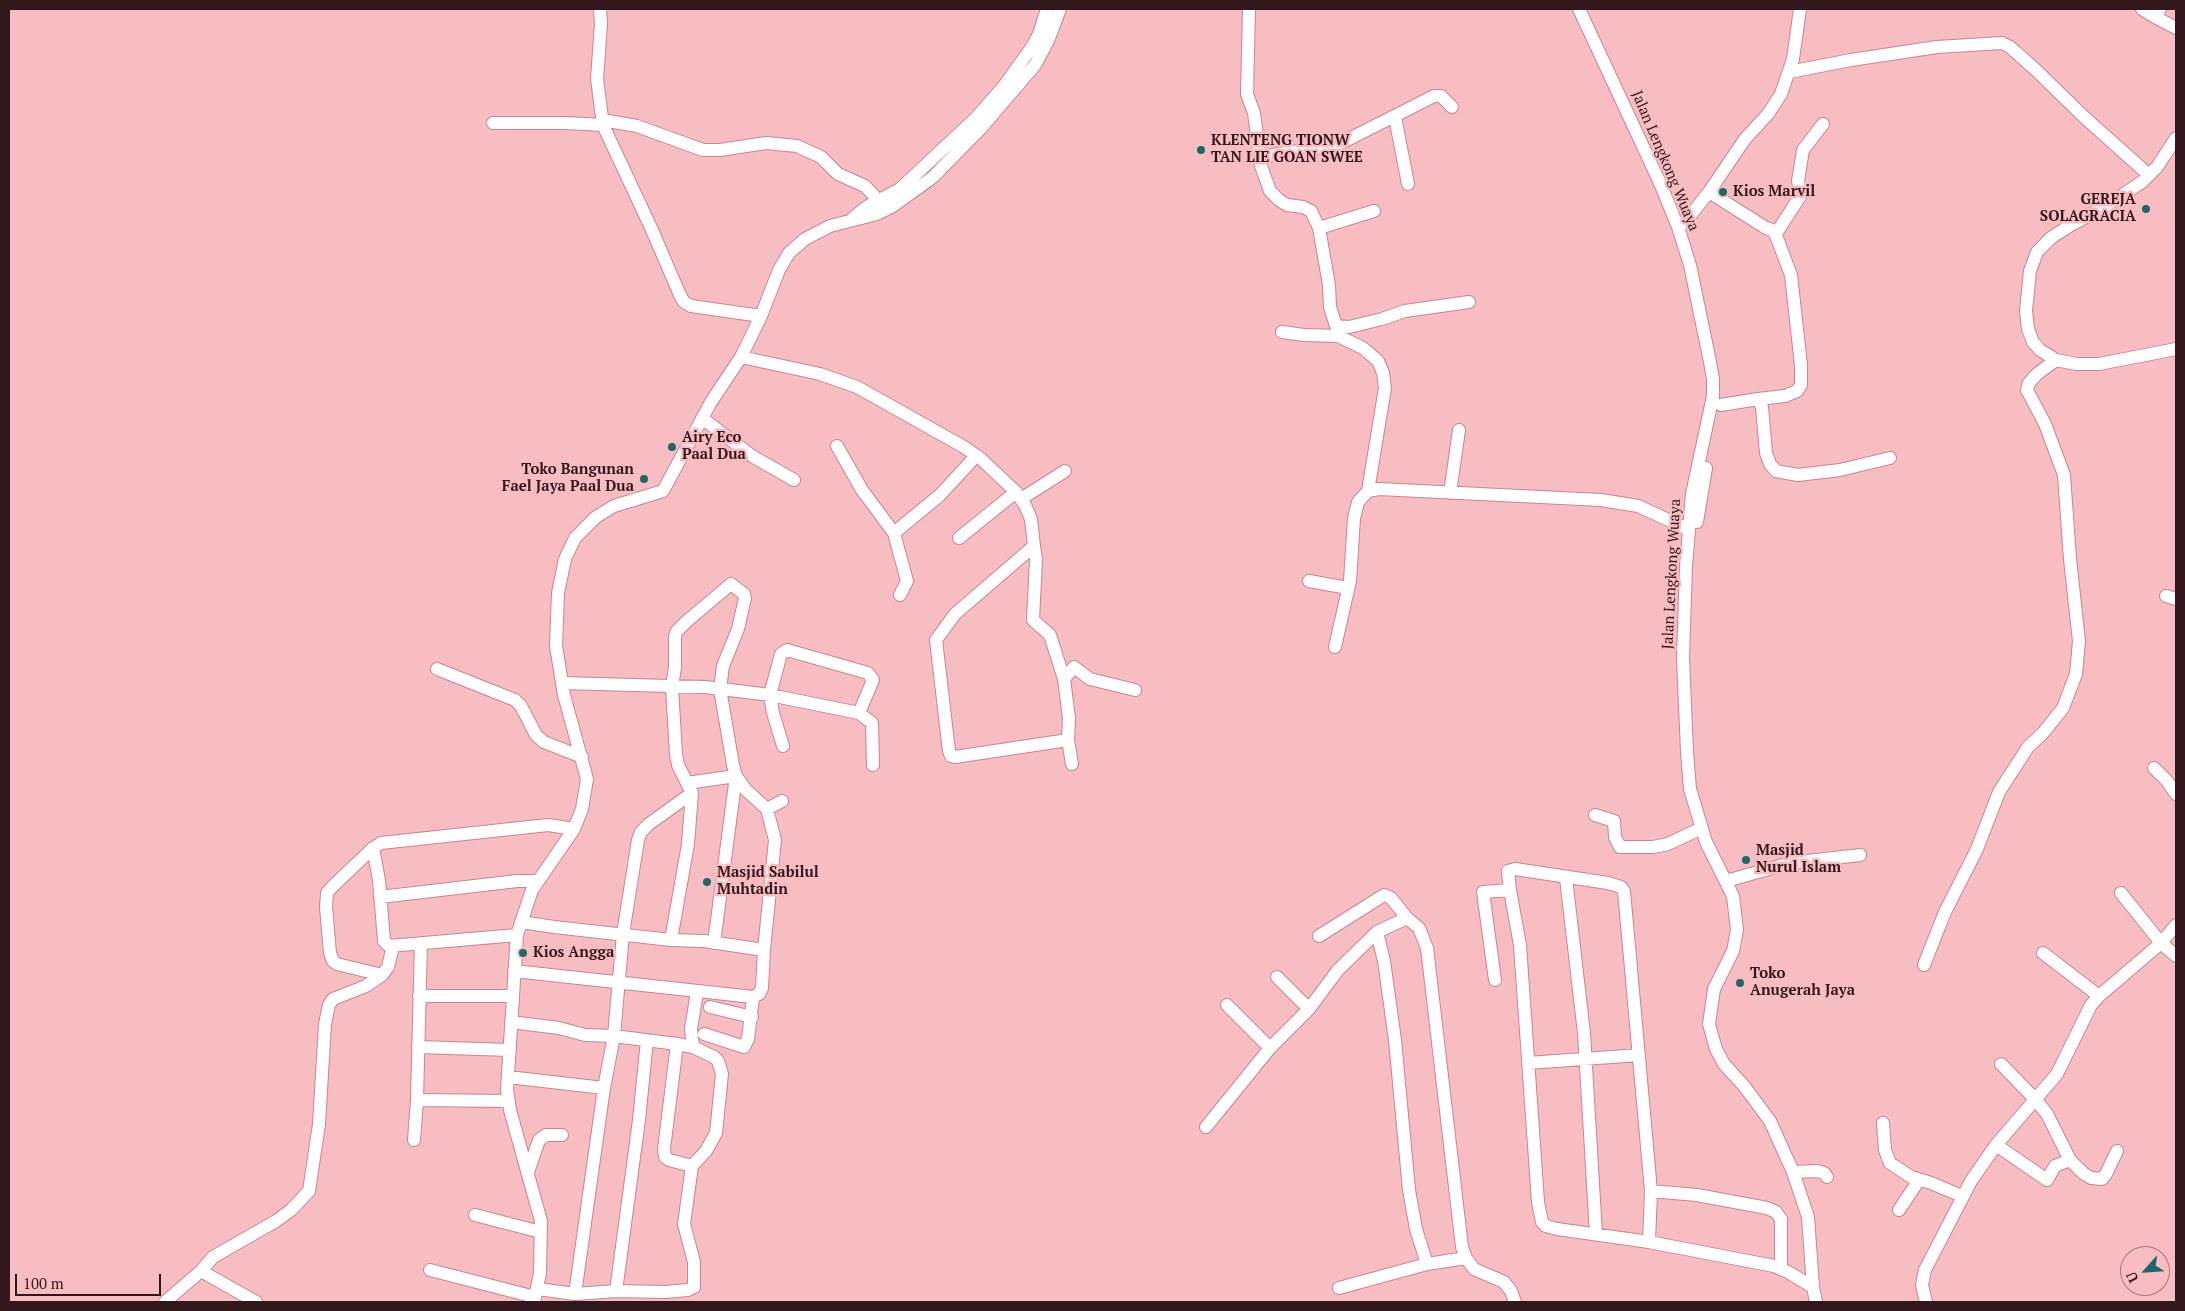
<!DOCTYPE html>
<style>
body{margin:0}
#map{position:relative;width:2185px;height:1311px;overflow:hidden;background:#f7bdc2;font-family:"PT Serif",serif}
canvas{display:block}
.frame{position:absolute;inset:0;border:10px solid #31171b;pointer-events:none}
.north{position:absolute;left:2120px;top:1246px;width:50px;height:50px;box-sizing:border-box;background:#f7bdc2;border:1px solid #a87b7f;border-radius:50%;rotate:244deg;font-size:14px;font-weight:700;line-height:20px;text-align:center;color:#31171b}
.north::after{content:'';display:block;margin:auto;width:18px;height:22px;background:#1c6967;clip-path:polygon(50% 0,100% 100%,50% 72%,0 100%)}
.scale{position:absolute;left:15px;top:1274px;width:146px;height:22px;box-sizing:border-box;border:2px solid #31171b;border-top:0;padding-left:6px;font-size:15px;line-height:18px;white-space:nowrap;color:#31171b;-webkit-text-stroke:4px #f7bdc2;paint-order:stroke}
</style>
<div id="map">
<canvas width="2185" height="1311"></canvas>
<div class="frame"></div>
<div class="north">U</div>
<div class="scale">100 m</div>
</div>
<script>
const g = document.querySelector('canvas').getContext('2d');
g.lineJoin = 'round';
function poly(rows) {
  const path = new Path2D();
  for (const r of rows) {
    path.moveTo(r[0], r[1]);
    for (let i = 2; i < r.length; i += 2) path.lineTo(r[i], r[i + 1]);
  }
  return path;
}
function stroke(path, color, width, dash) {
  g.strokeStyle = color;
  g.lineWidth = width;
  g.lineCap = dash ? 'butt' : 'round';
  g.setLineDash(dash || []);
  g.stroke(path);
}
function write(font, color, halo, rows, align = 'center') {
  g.font = font + ' "PT Serif",serif';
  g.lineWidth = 5;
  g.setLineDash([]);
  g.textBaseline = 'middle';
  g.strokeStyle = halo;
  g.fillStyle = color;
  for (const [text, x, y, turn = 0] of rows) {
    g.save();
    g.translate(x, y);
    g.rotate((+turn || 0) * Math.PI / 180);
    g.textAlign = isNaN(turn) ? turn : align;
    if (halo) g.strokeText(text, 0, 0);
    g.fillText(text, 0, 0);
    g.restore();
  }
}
const minor = poly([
 [600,9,601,24,597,79,603,125,652,230,680,295,684,302,691,306,761,316],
 [1249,9,1247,94,1254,113,1261,166,1270,191,1279,200,1287,205,1303,207,1311,211,1319,228,1374,211],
 [1579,9,1660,183,1678,227,1690,265,1710,362,1713,379,1713,396,1692,494,1686,566,1683,658,1687,752,1690,789,1706,842,1733,896,1737,930,1733,951,1714,989,1709,1024,1716,1049,1724,1064,1744,1086,1770,1121,1793,1172,1808,1217,1813,1287,1816,1302],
 [2142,9,2155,17],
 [2160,9,2155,17,2176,28],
 [1789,72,1851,60,1937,47,2002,43,2010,47,2037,71,2083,116,2149,175],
 [1395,117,1408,184],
 [602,120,637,126,703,150,720,150,766,143,797,146,821,157,838,174,865,186,879,201],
 [493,123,566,123,603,125],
 [2176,138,2157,167,2142,182,2101,209,2071,225,2052,237,2037,252,2030,271,2026,311,2028,329,2033,342,2040,350,2056,360,2076,364,2099,364,2176,349],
 [1260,157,1337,145,1434,96,1441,96,1452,107],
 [1709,192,1766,228,1777,232,1801,195,1798,181,1803,150,1823,124],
 [853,218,868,206,900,189,976,118,1004,86,1032,47,1039,34,1047,9],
 [1678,227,1685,222,1709,192,1745,139,1768,114,1781,94,1793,59,1800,9],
 [1319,228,1329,285,1330,307,1336,326,1349,327,1382,319,1405,311,1469,302],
 [1282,332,1304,335,1338,336,1363,348,1378,361,1383,373,1385,388,1368,491],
 [741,357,820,374,857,387,964,447,981,459,1016,492,1025,505,1031,519,1034,546,955,614,936,640,949,751,951,756,955,757,1068,740,1072,764],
 [1758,399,1785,396,1797,391,1801,385,1801,365,1791,275,1775,233],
 [1721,405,1758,399,1762,407,1766,453,1770,464,1776,471,1798,475,1840,470,1890,458],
 [702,418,752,456,794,480],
 [837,446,862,490,894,533,907,581,900,595],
 [1450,493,1459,430],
 [1021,499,1065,471],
 [1697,522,1706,468],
 [894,533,940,495,976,456],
 [959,538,1016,492],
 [1034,546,1036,559,1033,620,1050,635,1064,679,1074,667,1090,679,1135,690],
 [1309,581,1348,588],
 [2166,596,2176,599],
 [1335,647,1350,581,1354,518,1358,502,1368,491,1379,489,1601,500,1638,506,1688,529],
 [437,669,515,700,521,706,536,735,544,742,582,757],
 [1064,679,1069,718,1068,740],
 [562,683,705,687,770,695,859,713,872,723,873,765],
 [783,746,773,713,770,695,781,654,787,650,868,673,873,680,859,713],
 [2154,768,2167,781,2176,794],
 [687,783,736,776,714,943],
 [767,809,782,801],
 [1595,815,1614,821,1615,837,1620,847,1653,847,1668,844,1702,828],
 [373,848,379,880,384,941,389,946,517,935],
 [1566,878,1584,1033,1596,1234],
 [1726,881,1790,863,1860,855],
 [1510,890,1508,871,1515,869,1608,883,1621,887,1624,891,1651,1191,1649,1242,1774,1266,1788,1272,1813,1287],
 [2121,893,2161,943,2176,956],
 [380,897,517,881,538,881],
 [1377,932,1384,961,1395,1040,1409,1190,1416,1229,1427,1264],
 [1319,936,1384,895,1391,898,1407,918],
 [671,940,688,844,692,793,678,765,676,754,672,687,675,667,675,636,677,631,687,621,731,584,744,594,745,598,738,629,723,666,720,689,733,765,736,776,746,790,767,809,775,840,764,950],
 [421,943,417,1100,509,1101],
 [2043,953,2099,996],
 [1924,965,1945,912,1977,849,1999,792,2028,747,2043,733,2063,708,2076,674,2079,641,2070,559,2064,475,2045,424,2027,390,2029,383,2037,374,2056,360],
 [514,971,753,997,759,994,762,988,764,950,704,941,671,940,554,927,521,922],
 [382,975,337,964,333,961,330,953,326,907,327,893,332,887,373,848,381,843,548,825,574,829],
 [1277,977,1309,1009],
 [1495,980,1483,892,1510,890,1520,945,1538,1202,1542,1222,1546,1226,1557,1229,1649,1242],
 [419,996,512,996],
 [1227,1005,1270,1048],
 [710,1007,752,1017],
 [511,1022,559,1028,585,1035,614,1036,677,1044,693,1047,714,1057,718,1061,722,1074,716,1133,706,1151,692,1166,684,1224,694,1262,694,1287,688,1290,665,1292,616,1291,575,1294,538,1289],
 [704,1034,744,1047,748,1039,753,997],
 [677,1044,664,1149,665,1157,669,1160,692,1166],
 [418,1047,510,1050],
 [693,1047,691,1029,697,992],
 [1528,1063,1639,1055],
 [2001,1064,2036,1100,2047,1114,2070,1160,2083,1173,2091,1178,2102,1179,2106,1174,2117,1151],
 [508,1077,604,1088],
 [1883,1123,1885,1150,1890,1163,1911,1177,1931,1183,1962,1196],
 [1206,1127,1270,1048,1309,1009,1338,970,1377,932,1407,918,1419,928,1427,948,1462,1247,1466,1258,1474,1269,1504,1282,1511,1291,1515,1302],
 [414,1140,417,1100],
 [1996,1145,2047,1180,2055,1166,2070,1160],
 [528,1172,539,1140,546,1135,562,1135],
 [1793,1172,1817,1171,1824,1173,1827,1177],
 [1651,1191,1697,1195,1767,1208,1776,1212,1781,1219,1781,1269],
 [1899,1210,1919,1180],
 [475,1215,541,1232],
 [430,1270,535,1297],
 [201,1271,256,1302],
 [1339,1288,1427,1264,1466,1258],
 [616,1291,639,1120,647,1040],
 [575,1294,604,1088,614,1036,623,934,638,840,641,832,649,824,692,793],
 [165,1302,201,1271,213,1257,276,1221,291,1210,309,1191,319,1124,325,1024,329,1005,333,999,366,986,382,975,388,967,393,946],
 [534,1302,540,1273,541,1221,510,1110,507,1089,517,935,532,890,574,829,582,809,587,779,564,695,556,646,558,593,565,559,575,538,596,517,614,506,663,491,711,402,741,357,761,316,779,270,789,253,805,239,830,226,877,214,893,206,933,177,981,128,1035,65,1048,41,1060,9],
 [1926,1302,1922,1285,1925,1270,1971,1181,1996,1145,2057,1074,2091,1005,2099,996,2161,943,2176,925]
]);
const markers = [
 [1201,150,5,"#1c6967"],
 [1723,192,5,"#1c6967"],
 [2146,209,5,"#1c6967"],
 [672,447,5,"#1c6967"],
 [644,479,5,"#1c6967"],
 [1746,860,5,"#1c6967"],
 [707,882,5,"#1c6967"],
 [523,953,5,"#1c6967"],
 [1740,983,5,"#1c6967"]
];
const poiNames = [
 ["KLENTENG TIONW",1211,141],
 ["TAN LIE GOAN SWEE",1211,158],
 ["Kios Marvil",1733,192],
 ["GEREJA",2136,200,"right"],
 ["SOLAGRACIA",2136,217,"right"],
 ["Airy Eco",682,438],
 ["Paal Dua",682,455],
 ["Toko Bangunan",634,470,"right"],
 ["Fael Jaya Paal Dua",634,487,"right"],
 ["Masjid",1756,851],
 ["Nurul Islam",1756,868],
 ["Masjid Sabilul",717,873],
 ["Muhtadin",717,890],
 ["Kios Angga",533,953],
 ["Toko",1750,974],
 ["Anugerah Jaya",1750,991]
];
const streetNames = [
 ["Jalan Lengkong Wuaya",1665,161,67],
 ["Jalan Lengkong Wuaya",1672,574,-87]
];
stroke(minor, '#ca868e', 14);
stroke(minor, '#fff', 12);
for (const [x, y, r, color] of markers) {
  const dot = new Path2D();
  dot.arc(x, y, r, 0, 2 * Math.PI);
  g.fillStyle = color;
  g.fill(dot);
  stroke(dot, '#f7bdc2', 2);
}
write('bold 15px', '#31171b', '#f7bdc2', poiNames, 'left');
write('15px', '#31171b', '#f7bdc2', streetNames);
</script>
